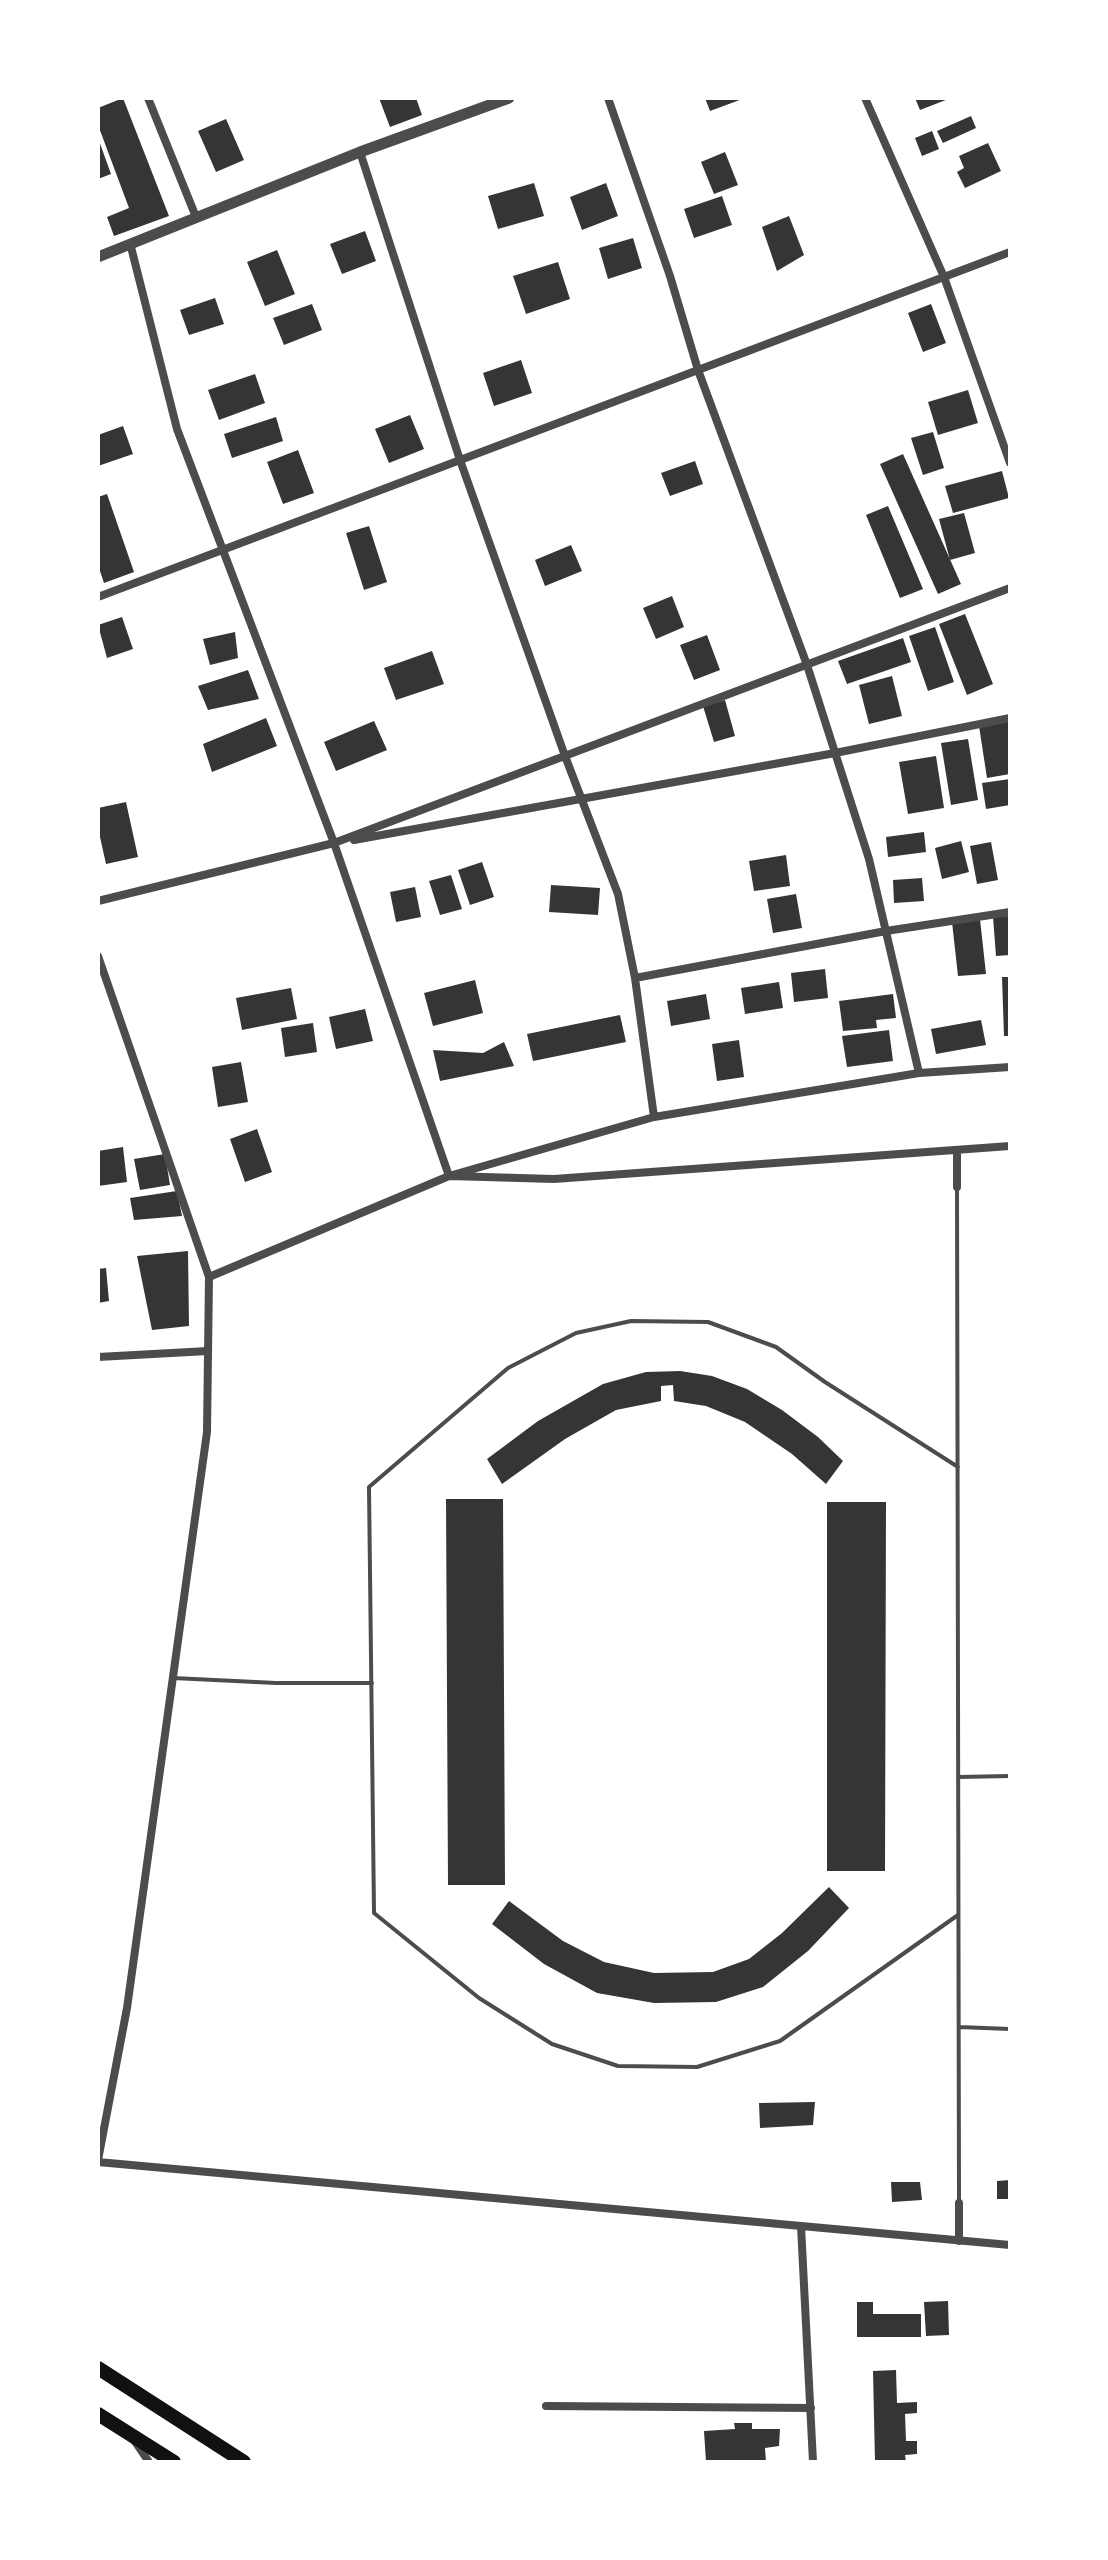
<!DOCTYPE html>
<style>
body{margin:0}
#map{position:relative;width:1108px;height:2560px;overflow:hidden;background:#fff;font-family:Barlow,sans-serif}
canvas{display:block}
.frame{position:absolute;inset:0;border:100px solid #fff;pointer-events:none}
</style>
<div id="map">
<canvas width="1108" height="2560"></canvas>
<div class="frame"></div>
</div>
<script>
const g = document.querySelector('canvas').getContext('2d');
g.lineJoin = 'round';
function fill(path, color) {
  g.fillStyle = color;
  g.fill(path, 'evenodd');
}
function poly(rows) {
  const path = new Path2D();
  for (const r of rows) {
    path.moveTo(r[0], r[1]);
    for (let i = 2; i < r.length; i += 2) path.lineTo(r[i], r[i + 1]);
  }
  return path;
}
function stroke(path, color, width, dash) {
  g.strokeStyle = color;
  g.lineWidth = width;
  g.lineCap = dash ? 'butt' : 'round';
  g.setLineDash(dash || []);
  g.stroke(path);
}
const building = poly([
 [123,98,169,216,114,236,107,217,129,208,98,125,98,108],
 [379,98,416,98,422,115,390,127],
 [705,98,745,98,710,111],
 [915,98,951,98,920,110],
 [971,116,976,128,943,143,937,131],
 [226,119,244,160,216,172,198,131],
 [932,131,939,149,922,156,915,138],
 [98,138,111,174,98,179],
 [988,143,1001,171,965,188,957,172,964,168,959,156],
 [725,152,738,185,714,194,701,162],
 [534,183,544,216,498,229,488,196],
 [606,183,618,216,582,230,570,197],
 [722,196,732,225,694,238,684,209],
 [789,216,804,255,777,271,762,227],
 [365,231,376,261,342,274,330,244],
 [633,238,642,268,608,279,599,248],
 [277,250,295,294,265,306,247,262],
 [558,262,570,299,526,314,513,276],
 [215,298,224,324,189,335,180,310],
 [312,304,322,330,284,345,273,318],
 [931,304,946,343,923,352,908,313],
 [521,360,532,393,494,406,483,373],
 [255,374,265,403,219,420,208,390],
 [968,390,978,423,938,435,928,402],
 [410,415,424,449,389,463,375,429],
 [276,417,283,441,232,458,224,434],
 [123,426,133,454,98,466,98,435],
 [933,432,944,468,923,475,911,438],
 [298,450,314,493,283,504,267,462],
 [903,454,961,584,938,594,880,464],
 [695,461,703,484,670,496,661,473],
 [1002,471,1009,498,953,513,945,486],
 [107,494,134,572,104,583,98,565,98,497],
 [888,506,923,589,900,598,866,515],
 [964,513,975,553,950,560,939,519],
 [369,526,387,582,364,590,346,533],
 [571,545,582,571,545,586,535,560],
 [672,596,684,627,656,639,643,608],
 [965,614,993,684,967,695,939,624],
 [122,617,133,649,107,658,98,625],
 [935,627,954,682,928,691,909,636],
 [235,632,238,658,210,665,203,639],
 [707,635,720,670,694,680,680,645],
 [903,638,911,662,847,684,838,661],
 [432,651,444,684,396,700,384,668],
 [248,670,259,699,208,710,198,686],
 [892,676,902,716,869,724,859,685],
 [725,700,735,736,714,742,703,706],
 [266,718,277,746,212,772,203,744],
 [374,721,387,750,336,771,324,742],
 [1008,721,1010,774,987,778,979,726],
 [968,739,978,800,951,805,941,743],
 [936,756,944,808,908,814,899,762],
 [1010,779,1010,805,986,809,982,783],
 [126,802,138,857,106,864,98,828,98,808],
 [924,832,926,852,888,857,886,837],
 [961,841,969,872,942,879,935,848],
 [991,842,998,880,977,884,970,846],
 [786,855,790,886,754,891,749,861],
 [482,862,494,897,470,905,458,870],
 [451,875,462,909,440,915,429,881],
 [922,878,924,901,894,903,893,880],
 [551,885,600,888,598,915,549,912],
 [415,887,421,917,396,922,390,892],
 [796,894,802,928,773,933,767,899],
 [1010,916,1010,955,996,956,993,917],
 [980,919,986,974,958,976,952,922],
 [825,969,828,998,794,1002,791,973],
 [1002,977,1010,977,1010,1036,1004,1036],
 [475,980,483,1013,433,1026,424,993],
 [779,982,783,1008,745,1014,741,988],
 [291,988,297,1019,242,1030,236,998],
 [706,994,710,1019,671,1026,667,1001],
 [893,994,896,1018,876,1020,877,1028,843,1031,839,1001],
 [365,1009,373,1041,336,1049,329,1017],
 [620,1015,626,1042,533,1061,527,1034],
 [981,1020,986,1045,936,1054,931,1029],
 [313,1023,317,1052,285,1057,281,1028],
 [889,1030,893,1061,847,1067,842,1036],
 [739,1040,744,1077,717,1081,712,1044],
 [504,1042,514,1066,440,1081,433,1050,483,1053],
 [241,1062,248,1102,218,1107,212,1067],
 [257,1129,272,1172,245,1182,230,1139],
 [123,1147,127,1182,98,1186,98,1151],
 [165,1154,170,1185,140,1190,134,1159],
 [177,1191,182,1216,134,1220,130,1198],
 [188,1251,189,1326,152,1330,137,1256],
 [106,1268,109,1301,98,1303,98,1269],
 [680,1371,712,1376,747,1389,782,1410,818,1437,843,1461,826,1484,792,1454,745,1422,706,1406,674,1401,673,1385,661,1386,661,1401,616,1410,565,1439,502,1484,487,1459,538,1421,603,1384,646,1372],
 [446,1499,503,1499,505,1885,448,1885],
 [827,1502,886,1502,885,1871,827,1871],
 [829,1887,849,1908,808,1951,763,1987,716,2002,654,2003,597,1993,544,1964,492,1924,509,1901,563,1941,604,1962,654,1973,713,1972,749,1959,782,1933],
 [815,2102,813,2125,760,2128,759,2103],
 [1010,2180,1010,2199,997,2199,997,2181],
 [891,2182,920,2182,922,2200,892,2202],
 [948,2301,949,2335,926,2336,924,2302],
 [857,2302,873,2302,873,2314,921,2314,921,2337,857,2337],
 [896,2370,897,2403,917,2402,917,2413,905,2414,906,2441,917,2441,917,2454,905,2455,906,2462,875,2462,873,2371],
 [734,2423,752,2423,752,2429,780,2429,779,2446,765,2448,766,2462,706,2462,704,2431,735,2429]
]);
const service = poly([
 [957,1187,959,2201],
 [958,1467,825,1382,776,1347,708,1322,631,1321,576,1333,508,1368,369,1487,374,1913,479,1998,552,2044,618,2066,697,2067,780,2041,958,1915],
 [173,1678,276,1683,372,1683],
 [958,1777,1010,1776],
 [959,2027,1010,2029]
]);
const minor = poly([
 [148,98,196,217],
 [608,98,670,276,698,370,807,665,869,859,919,1073],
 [865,98,944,277,1010,463],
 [360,152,460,460,565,756,618,894,635,978,654,1117],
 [130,243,177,429,334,843,449,1176,654,1117,919,1073,1010,1067],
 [98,597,1010,252],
 [354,840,835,753,1010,718],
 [98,901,334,843,1010,588],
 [98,956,209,1277,207,1432,127,2008,98,2160],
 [635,978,886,931,1010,912],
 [957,1150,957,1187],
 [209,1277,449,1176,554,1179,1010,1146],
 [98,1357,208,1351],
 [98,2162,1010,2245],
 [959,2203,959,2241],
 [801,2226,813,2462],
 [546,2406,811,2408],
 [134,2440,149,2462]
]);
const tertiary = poly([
 [98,257,360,152,509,98]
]);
const primary = poly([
 [98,2368,244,2462],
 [98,2414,174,2462]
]);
fill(building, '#353535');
stroke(service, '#4c4c4c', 4);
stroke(minor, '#4c4c4c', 8);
stroke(tertiary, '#4c4c4c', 11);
stroke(primary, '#111', 14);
</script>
